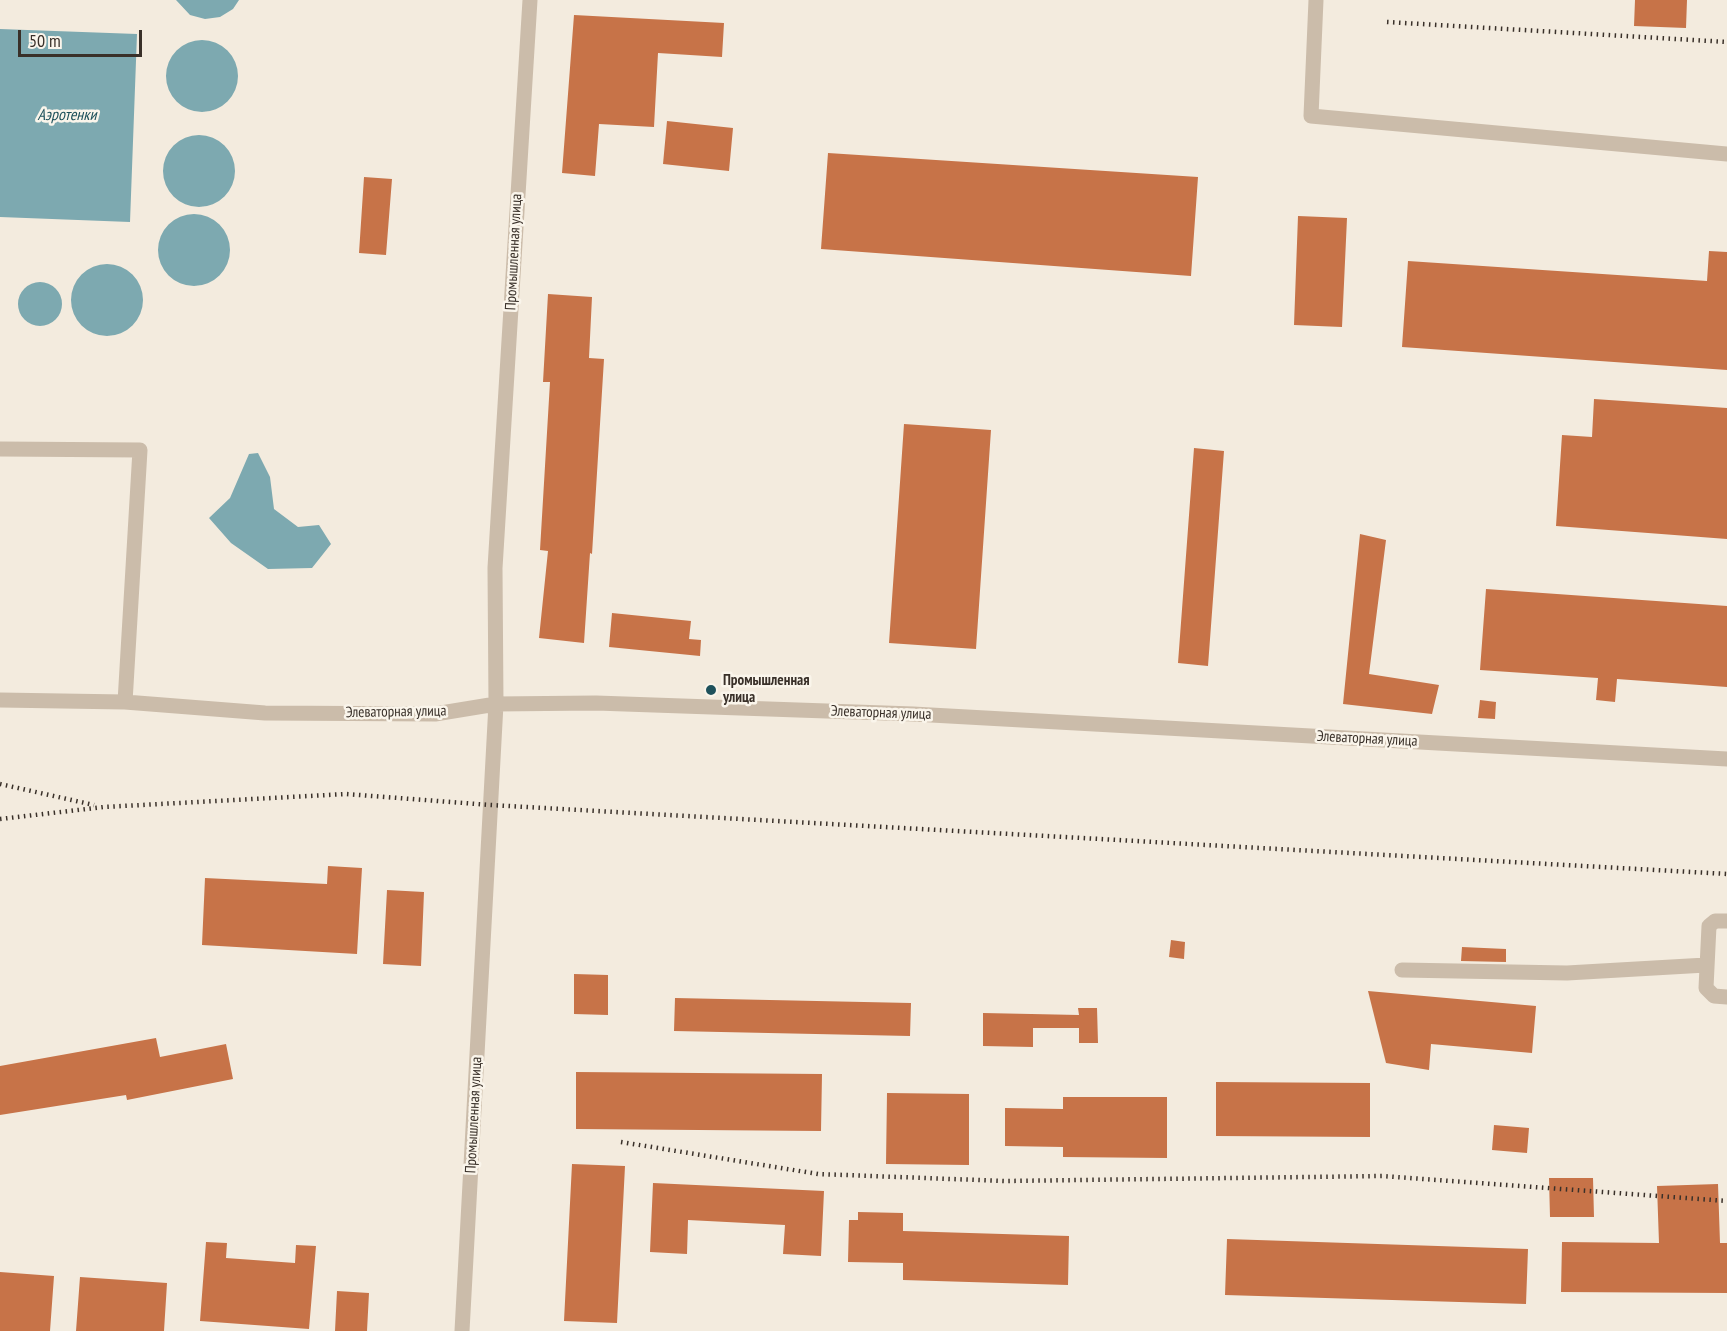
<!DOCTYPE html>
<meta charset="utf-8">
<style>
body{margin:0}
#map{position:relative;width:1727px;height:1331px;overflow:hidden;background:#f3ebde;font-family:"PT Sans Narrow",sans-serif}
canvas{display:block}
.scale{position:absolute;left:18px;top:30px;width:124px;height:27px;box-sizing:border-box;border:3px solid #393029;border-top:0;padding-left:8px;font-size:18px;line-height:21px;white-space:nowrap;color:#393029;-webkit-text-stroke:4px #faf5eb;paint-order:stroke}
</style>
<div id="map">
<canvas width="1727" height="1331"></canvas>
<div class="scale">50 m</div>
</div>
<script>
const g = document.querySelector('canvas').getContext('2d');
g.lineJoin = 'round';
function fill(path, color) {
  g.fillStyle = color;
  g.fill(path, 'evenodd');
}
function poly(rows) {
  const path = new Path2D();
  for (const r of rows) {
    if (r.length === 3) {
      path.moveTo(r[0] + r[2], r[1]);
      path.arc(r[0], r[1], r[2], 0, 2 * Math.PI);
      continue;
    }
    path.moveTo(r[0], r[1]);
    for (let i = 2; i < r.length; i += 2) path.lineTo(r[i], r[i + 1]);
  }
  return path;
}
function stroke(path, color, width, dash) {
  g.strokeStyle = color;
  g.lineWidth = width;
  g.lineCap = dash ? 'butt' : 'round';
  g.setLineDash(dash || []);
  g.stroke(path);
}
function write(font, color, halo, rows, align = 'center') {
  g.font = font + ' "PT Sans Narrow",sans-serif';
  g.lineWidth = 5;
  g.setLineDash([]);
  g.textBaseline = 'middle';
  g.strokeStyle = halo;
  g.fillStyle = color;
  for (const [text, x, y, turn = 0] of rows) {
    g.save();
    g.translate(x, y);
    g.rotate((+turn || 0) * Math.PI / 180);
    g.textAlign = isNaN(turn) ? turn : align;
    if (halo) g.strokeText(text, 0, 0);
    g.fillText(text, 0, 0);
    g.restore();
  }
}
const water = poly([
 [176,0,239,0,233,9,220,17,205,19,190,15],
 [0,29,137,34,130,222,0,217],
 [202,76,36],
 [199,171,36],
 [194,250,36],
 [107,300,36],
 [40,304,22],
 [258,453,270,477,274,509,298,527,319,525,331,544,312,568,268,569,231,543,209,518,230,498,249,454]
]);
const building = poly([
 [1635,0,1687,0,1686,28,1634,26],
 [574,15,724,23,722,57,658,53,654,127,599,124,595,176,562,173],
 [667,121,733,128,729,171,663,164],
 [828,153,1198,177,1191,276,821,249],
 [364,177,392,179,386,255,359,253],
 [1298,216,1347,218,1342,327,1294,325],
 [1709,251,1727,252,1727,370,1402,347,1408,261,1707,281],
 [548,294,592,297,589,358,604,359,592,554,590,553,584,643,539,638,548,551,540,550,550,382,543,382],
 [1594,399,1727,408,1727,539,1556,526,1562,435,1592,437],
 [904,424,991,430,976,649,889,643],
 [1194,448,1224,451,1208,666,1178,663],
 [1360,534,1386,540,1369,674,1439,685,1432,714,1343,704],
 [1486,589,1727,606,1727,687,1617,679,1615,702,1596,700,1598,678,1480,670],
 [612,613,691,621,689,639,701,640,700,656,609,647],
 [1480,700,1496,702,1495,719,1478,718],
 [328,866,362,868,357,954,202,945,205,878,327,884],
 [387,890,424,892,421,966,383,964],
 [1171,940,1185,942,1184,959,1169,957],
 [1462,947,1506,949,1506,962,1461,961],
 [574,974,608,975,608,1015,574,1014],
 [1368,991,1536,1006,1532,1053,1431,1044,1429,1070,1386,1063],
 [675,998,911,1003,910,1036,674,1031],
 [1078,1008,1097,1008,1098,1043,1079,1043,1079,1028,1033,1028,1033,1047,983,1046,983,1013,1079,1015],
 [156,1038,160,1057,226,1044,233,1079,127,1100,126,1095,0,1115,0,1066],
 [576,1072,822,1074,821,1131,576,1129],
 [1216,1082,1370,1083,1370,1137,1216,1136],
 [887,1093,969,1094,969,1165,886,1164],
 [1063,1097,1167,1097,1167,1158,1063,1157,1063,1147,1005,1146,1005,1108,1063,1109],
 [1494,1125,1529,1128,1527,1153,1492,1150],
 [572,1164,625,1166,617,1323,564,1321],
 [1549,1178,1593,1178,1594,1217,1550,1217],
 [653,1183,824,1191,821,1256,783,1254,785,1225,688,1220,687,1254,650,1252],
 [1718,1184,1720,1243,1727,1243,1727,1293,1561,1292,1562,1242,1659,1243,1657,1186],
 [858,1212,903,1213,903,1231,1069,1236,1068,1285,903,1280,903,1263,848,1262,849,1220,858,1220],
 [1227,1239,1528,1249,1526,1304,1225,1295],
 [206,1242,227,1243,226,1258,295,1263,296,1245,316,1246,309,1329,200,1321],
 [0,1272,54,1276,50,1331,0,1331],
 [80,1277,167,1283,164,1331,76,1331],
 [337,1291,369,1293,367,1331,335,1331]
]);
const minor = poly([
 [1316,0,1311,116,1727,154],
 [0,449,140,450,125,702],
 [0,700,125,702,265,713,435,714,496,704,596,703,913,714,1727,759],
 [1727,921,1715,921,1709,926,1706,988,1714,996,1727,997],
 [1402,970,1567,973,1706,965],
 [462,1331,496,704,495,568,530,0]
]);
const rail = poly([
 [1387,22,1727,42],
 [0,784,94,805],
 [0,819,104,807,346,794,490,805,1727,874],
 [621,1142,818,1174,1005,1181,1382,1176,1727,1201]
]);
const markers = [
 [711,690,6,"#1e515b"]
];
const streetNames = [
 ["Промышленная улица",514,252,-87],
 ["Элеваторная улица",396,712,-1],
 ["Элеваторная улица",881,713,2],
 ["Элеваторная улица",1367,739,3],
 ["Промышленная улица",474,1115,-87]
];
const poiNames = [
 ["Промышленная",723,681],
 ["улица",723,698]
];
const waterNames = [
 ["Аэротенки",67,115]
];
fill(water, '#7da9b0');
fill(building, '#c77348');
stroke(minor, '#cbbcaa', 15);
stroke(rail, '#393029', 4.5, [1.5, 4.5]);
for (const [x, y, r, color] of markers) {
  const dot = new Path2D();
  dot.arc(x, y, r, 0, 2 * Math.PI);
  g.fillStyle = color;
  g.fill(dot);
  stroke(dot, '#faf5eb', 2);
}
write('15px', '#393029', '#faf5eb', streetNames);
write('bold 15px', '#393029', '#faf5eb', poiNames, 'left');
write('italic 16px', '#1e515b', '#faf5eb', waterNames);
</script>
